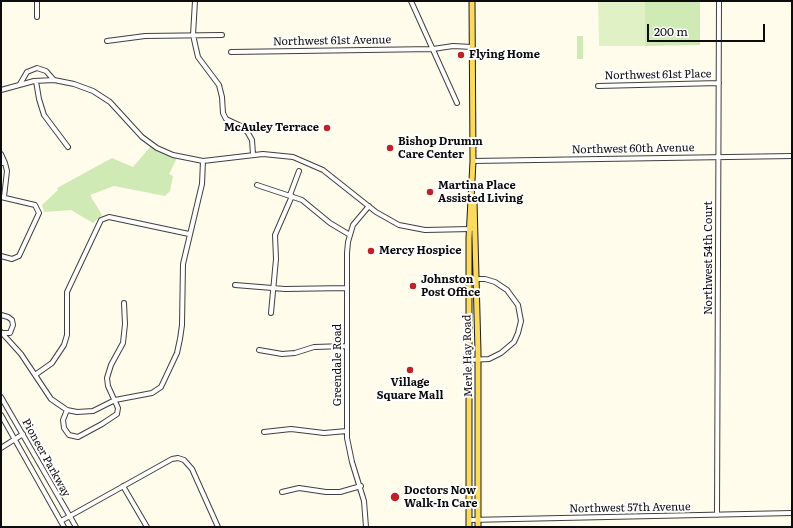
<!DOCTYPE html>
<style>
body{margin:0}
#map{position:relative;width:793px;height:528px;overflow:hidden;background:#fffceb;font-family:Literata,serif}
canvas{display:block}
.frame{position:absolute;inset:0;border:2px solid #0c0c0c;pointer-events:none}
.scale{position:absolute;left:647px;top:24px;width:118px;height:18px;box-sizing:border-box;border:2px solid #0c0c0c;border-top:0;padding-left:5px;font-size:12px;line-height:14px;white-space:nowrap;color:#0c0c0c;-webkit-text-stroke:3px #fff;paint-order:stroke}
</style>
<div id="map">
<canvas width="793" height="528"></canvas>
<div class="frame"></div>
<div class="scale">200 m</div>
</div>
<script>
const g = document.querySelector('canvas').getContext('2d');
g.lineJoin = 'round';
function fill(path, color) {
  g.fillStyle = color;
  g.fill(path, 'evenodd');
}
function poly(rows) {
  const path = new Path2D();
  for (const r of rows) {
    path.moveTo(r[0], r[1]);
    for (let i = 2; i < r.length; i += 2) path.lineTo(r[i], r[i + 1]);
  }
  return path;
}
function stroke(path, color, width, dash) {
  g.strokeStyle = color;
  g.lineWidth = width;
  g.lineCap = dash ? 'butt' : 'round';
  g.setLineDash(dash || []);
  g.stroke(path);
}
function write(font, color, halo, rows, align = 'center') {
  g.font = font + ' Literata,serif';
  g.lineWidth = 4;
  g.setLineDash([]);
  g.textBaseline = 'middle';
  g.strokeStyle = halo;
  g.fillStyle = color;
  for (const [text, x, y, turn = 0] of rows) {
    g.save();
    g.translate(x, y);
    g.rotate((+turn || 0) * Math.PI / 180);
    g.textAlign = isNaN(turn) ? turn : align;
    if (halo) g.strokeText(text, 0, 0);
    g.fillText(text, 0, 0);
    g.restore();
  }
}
const green = poly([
 [645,1,700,2,700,45,645,46],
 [577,36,583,36,583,59,577,59],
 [151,146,177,158,169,174,173,176,170,191,165,196,114,186,90,195,102,215,93,223,71,210,44,212,42,205,58,190,57,188,112,158,133,167]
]);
const pitch = poly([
 [598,1,645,1,645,46,599,46]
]);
const minor = poly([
 [37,1,37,17],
 [195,1,193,35,198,57,219,85,222,97,223,113,226,119,243,127,248,133,252,140,253,154],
 [411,1,457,103],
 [107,41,145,36,222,35],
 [231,52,433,49,453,46,472,47],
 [36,81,39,99,44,115,68,147],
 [20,84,27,72,37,68,46,71,54,80],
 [598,86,719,83],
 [1,90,34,81,54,80,74,84,93,91,110,102,142,137,157,148,173,155,203,161,263,154,293,157,323,170,376,212,399,225,425,230,471,229],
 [1,154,5,163,1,163],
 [473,161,792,156],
 [257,185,302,200,330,223,350,235],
 [290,195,299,171],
 [1,197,35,205,39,213,19,256,12,259,1,256],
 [4,197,7,171,5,163],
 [235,285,285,289,347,288],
 [271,313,276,259,275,235,292,196],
 [1,315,8,317,12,320,13,325,10,333,1,333],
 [1,332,21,354,51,399,67,410,77,412,93,411,115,400,152,393,161,387,177,353,180,339,182,325,183,264,202,184,203,161],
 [259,350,282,354,295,353,314,347,347,346],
 [469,360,489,359,501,353,514,342,518,333,521,321,518,305,507,290,495,282,485,279,469,279],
 [35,375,52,363,64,345,67,335,67,292,101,220,109,217,189,234],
 [1,397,76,527],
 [67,410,63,420,64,428,69,435,78,437,102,424,117,414,118,408,108,386,107,378,111,365,123,343,125,324,124,303],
 [1,415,64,527],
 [264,432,291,429,324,433,347,431],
 [1,448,23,434],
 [123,486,147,527],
 [282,492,299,488,326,492,340,492,361,486],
 [717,515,719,1],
 [469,520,792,513],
 [61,521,172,459,178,458,184,460,192,469,218,527],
 [366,527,364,501,352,462,347,438,347,253,348,242,353,225,369,206]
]);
const major = poly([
 [474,201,478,352,478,527],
 [469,527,469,238,473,161,472,1]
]);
const markers = [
 [461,55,4,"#c02124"],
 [327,128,4,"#c02124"],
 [390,148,4,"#c02124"],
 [430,192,4,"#c02124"],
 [371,251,4,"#c02124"],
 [413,286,4,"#c02124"],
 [410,370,4,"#c02124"],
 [395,497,5,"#c02124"]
];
const streetNames = [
 ["Northwest 61st Avenue",332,41,-1],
 ["Northwest 61st Place",658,75,-1],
 ["Northwest 60th Avenue",633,149,-1],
 ["Northwest 54th Court",709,258,-90],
 ["Merle Hay Road",468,356,-91],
 ["Greendale Road",338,365,-90],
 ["Pioneer Parkway",46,458,61],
 ["Northwest 57th Avenue",630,508,-1]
];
const poiNames = [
 ["Flying Home",469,55],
 ["McAuley Terrace",319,128,"right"],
 ["Bishop Drumm",398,142],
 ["Care Center",398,155],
 ["Martina Place",438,186],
 ["Assisted Living",438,199],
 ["Mercy Hospice",379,251],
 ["Johnston",421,280],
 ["Post Office",421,293],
 ["Village",410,383,"center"],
 ["Square Mall",410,396,"center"],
 ["Doctors Now",404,491],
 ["Walk-In Care",404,504]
];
fill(green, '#cfeab4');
fill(pitch, '#e1f1c6');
stroke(minor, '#3f3f3f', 6);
stroke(major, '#1d1d1d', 7);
stroke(minor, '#fff', 4);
stroke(major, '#fcda5e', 5);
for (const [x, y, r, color] of markers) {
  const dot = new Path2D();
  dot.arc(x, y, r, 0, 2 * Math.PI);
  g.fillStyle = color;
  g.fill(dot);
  stroke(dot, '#fff', 1.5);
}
write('11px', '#0c0c0c', '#fff', streetNames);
write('bold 11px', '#0c0c0c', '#fff', poiNames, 'left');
</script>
